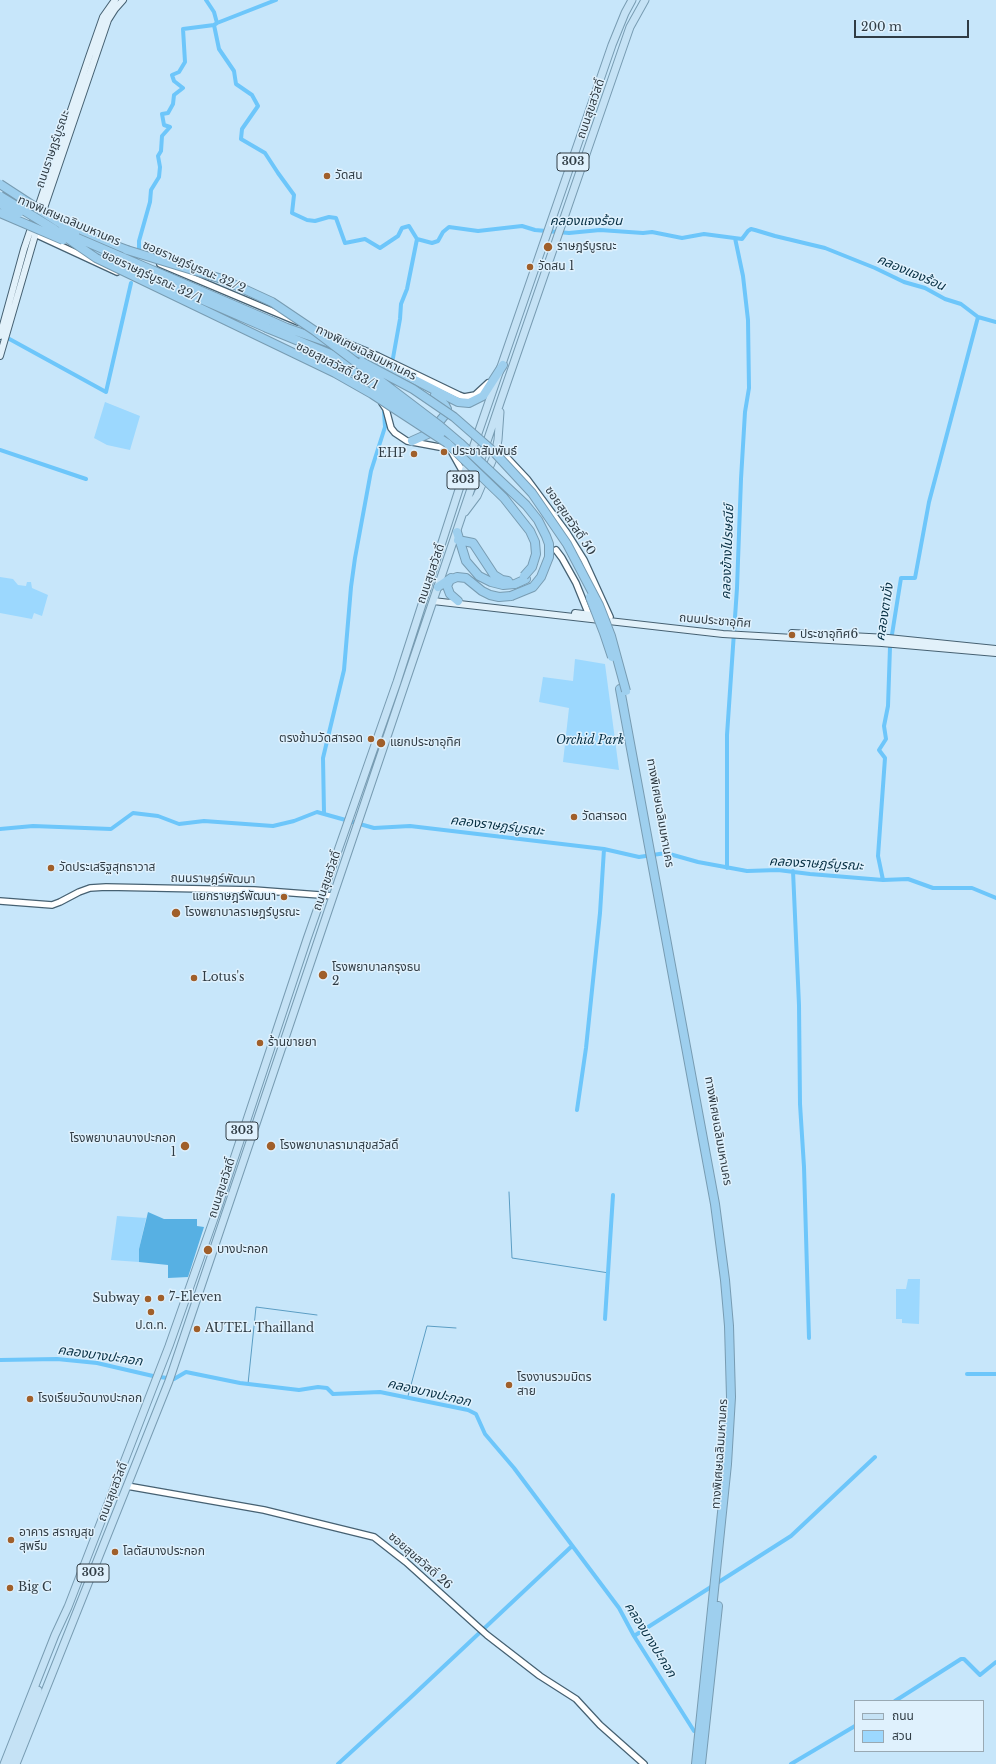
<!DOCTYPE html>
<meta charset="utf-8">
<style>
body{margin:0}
#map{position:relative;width:996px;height:1764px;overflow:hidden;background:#c7e6fa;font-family:"Libre Baskerville","Noto Sans Thai",serif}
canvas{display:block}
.legend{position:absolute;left:854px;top:1700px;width:130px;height:52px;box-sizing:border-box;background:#dff1fd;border:1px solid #99a9b3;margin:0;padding:5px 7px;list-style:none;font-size:12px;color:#303c44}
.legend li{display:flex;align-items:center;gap:8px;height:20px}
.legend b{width:20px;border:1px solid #99a9b3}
.scale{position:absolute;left:854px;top:20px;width:115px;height:18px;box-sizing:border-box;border:2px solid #303c44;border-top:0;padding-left:5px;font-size:12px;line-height:14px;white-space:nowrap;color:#303c44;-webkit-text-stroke:3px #dff1fd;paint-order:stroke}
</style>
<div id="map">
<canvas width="996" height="1764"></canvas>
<ul class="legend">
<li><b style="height:5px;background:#c5e2f5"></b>ถนน</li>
<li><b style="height:11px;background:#9cd8fe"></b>สวน</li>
</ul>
<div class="scale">200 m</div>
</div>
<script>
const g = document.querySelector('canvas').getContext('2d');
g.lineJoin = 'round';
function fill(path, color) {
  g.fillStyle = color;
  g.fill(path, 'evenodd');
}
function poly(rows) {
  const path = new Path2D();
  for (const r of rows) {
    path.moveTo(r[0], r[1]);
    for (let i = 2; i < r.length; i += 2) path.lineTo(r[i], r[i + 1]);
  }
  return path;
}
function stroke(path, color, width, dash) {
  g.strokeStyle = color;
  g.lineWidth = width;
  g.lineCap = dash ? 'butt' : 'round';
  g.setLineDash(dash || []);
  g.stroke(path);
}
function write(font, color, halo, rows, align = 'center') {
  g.font = font + ' "Libre Baskerville","Noto Sans Thai",serif';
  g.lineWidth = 3;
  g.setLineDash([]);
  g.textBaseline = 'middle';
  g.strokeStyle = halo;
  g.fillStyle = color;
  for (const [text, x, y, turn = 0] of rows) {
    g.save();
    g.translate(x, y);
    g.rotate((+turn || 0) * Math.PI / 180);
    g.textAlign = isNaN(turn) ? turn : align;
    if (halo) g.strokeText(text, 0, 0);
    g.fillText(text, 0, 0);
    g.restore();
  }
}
const green = poly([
 [105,402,140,416,130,450,107,445,94,438],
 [0,577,13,579,18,585,26,586,27,582,31,582,32,588,48,595,42,616,34,613,32,619,0,613],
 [575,659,605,664,619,770,563,762,569,708,539,702,543,677,573,681],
 [117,1216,146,1218,139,1249,139,1262,111,1260],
 [908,1279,920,1279,919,1324,902,1323,902,1319,896,1319,896,1289,906,1289]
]);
const forest = poly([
 [148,1212,164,1219,197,1219,197,1226,204,1227,188,1277,168,1278,168,1265,139,1262,139,1249]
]);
const stream = poly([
 [509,1192,512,1258,609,1273],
 [248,1384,256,1307,317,1315],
 [408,1396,427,1326,456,1328]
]);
const canal = poly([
 [206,0,214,12,217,23,214,25,219,49,234,71,236,84,252,95,258,106,242,129,241,139,265,153,278,173,294,195,292,213,307,220,315,221,329,217,336,218,345,243,365,239,380,248,398,236,402,228,409,226,417,239],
 [217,23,276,0],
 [417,239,432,243,438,241,443,232,449,227,478,231,522,226,535,230,569,233,600,230,643,233,652,232,682,238,704,234,742,239,748,231,751,229,755,230,775,236,825,248,875,268,904,282,925,288,945,299,961,304,978,317,996,322],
 [139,250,139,241,150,202,151,190,159,177,160,167,158,156,161,151,162,136,170,127,164,125,162,114,168,113,173,104,174,95,183,88,174,81,172,75,179,72,185,62,183,29,214,25],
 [4,336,106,392,131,283],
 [393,358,400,319,401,304,407,289,417,239],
 [0,450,86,479],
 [324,813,323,758,344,670,351,587,355,558,371,471,385,427,384,411],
 [0,829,33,826,111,829,133,813,158,816,179,824,204,821,273,826,294,821,317,812,374,828,410,826,604,849,639,857,666,853,698,862,747,871,778,870,810,874,883,880,908,879,933,888,972,888,996,898],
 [727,868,727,735,737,588,741,479,745,412,749,388,748,320,743,276,735,238],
 [793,871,799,1005,800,1104,804,1167,809,1338],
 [883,880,878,856,885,758,879,750,886,739,884,726,888,706,890,647,901,578,915,578,929,502,978,317],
 [577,1110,586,1048,600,913,604,849],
 [605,1319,613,1195],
 [0,1360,57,1359,97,1363,153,1376,174,1379,186,1372,240,1383,299,1390,318,1387,327,1388,333,1394,380,1392,468,1410,476,1414,485,1434,514,1468,619,1608,634,1636,694,1731],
 [967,1374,996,1374],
 [634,1636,791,1536,875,1457],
 [895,1701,961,1659,964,1659,980,1675,996,1662],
 [338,1764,409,1699,572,1546],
 [791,1764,855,1726]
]);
const tertiary = poly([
 [35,234,117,272],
 [160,264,298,322],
 [320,332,378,356,459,395,464,397,475,395,488,383],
 [382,403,386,409,391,428,395,433,407,441,450,449,464,474],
 [497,447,527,479,567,533,584,560,610,617],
 [556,550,562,558,576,583,589,615],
 [0,901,52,905,60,902,79,892,90,888,106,887,254,890,333,896],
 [127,1486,264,1510,374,1537,406,1562,487,1635,540,1676,576,1699,600,1725,644,1764]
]);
const secondary = poly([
 [42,214,108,20,115,9,123,0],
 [0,336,24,249,89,57,103,17,115,0],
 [0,356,38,225],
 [433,601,723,634,882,643,996,653],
 [575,613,600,616],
 [792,633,888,638,996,649]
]);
const primary = poly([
 [465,512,477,496,495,454,498,440,500,412],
 [4,1764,55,1635,68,1607,169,1346,218,1207,307,939,397,682,464,474,612,45,625,13,632,0],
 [9,1764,38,1690],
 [16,1764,169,1381,501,400,622,50,630,27,645,0]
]);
const motorway = poly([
 [70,229,127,250],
 [87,249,104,257],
 [271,321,289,329],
 [284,327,370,357,458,402,469,403,483,396,503,365],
 [267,328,350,362],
 [332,361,350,369,367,380],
 [412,441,430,433,444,416,447,409,445,405,435,395],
 [457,532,466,561,479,576,491,582,503,585,515,584,526,579],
 [458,540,473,543,494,575,502,580,508,581],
 [438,587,451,578],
 [458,601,450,594,447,586,450,580,457,577,466,578,482,591,490,595,499,597,511,596],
 [620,689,715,1204,725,1280,729,1326,731,1397,727,1464,696,1764],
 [701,1764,718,1606]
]);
const motorwayBridge = poly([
 [0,184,75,233],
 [0,196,54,229,96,258,335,373,372,394,447,443,504,498,530,531,535,542,536,554,532,567,524,576],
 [0,204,19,213],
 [0,213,63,240],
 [61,231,271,321],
 [127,250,222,279,272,302,315,331,440,426,460,443,526,505,538,520,546,536,549,544,549,557,541,577,533,587,511,596],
 [116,262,267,328],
 [362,362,413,389,454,417,494,452,532,493,567,544,599,605,611,636,626,691],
 [367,380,411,414,441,433],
 [590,597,604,633,612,657]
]);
const markers = [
 [327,176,4,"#a05f2a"],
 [548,247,5,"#a05f2a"],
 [530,267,4,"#a05f2a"],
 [444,452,4,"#a05f2a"],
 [414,454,4,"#a05f2a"],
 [792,635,4,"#a05f2a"],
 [371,739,4,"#a05f2a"],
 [381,743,5,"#a05f2a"],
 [574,817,4,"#a05f2a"],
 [51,868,4,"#a05f2a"],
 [284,897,4,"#a05f2a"],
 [176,913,5,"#a05f2a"],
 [323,975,5,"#a05f2a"],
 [194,978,4,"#a05f2a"],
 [260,1043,4,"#a05f2a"],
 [185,1146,5,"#a05f2a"],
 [271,1146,5,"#a05f2a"],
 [208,1250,5,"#a05f2a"],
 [161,1298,4,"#a05f2a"],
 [148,1299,4,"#a05f2a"],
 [151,1312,4,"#a05f2a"],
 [197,1329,4,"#a05f2a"],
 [509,1385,4,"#a05f2a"],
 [30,1399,4,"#a05f2a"],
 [11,1540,4,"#a05f2a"],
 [115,1552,4,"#a05f2a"],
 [10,1588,4,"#a05f2a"]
];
const shields = [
 [573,162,32],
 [463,480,32],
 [242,1131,32],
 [93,1573,32]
];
const shieldNames = [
 ["303",573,162],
 ["303",463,480],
 ["303",242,1131],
 ["303",93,1573]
];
const streetNames = [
 ["ถนนสุขสวัสดิ์",591,109,-71],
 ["ถนนราษฎร์บูรณะ",53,149,-71],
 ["ทางพิเศษเฉลิมมหานคร",69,221,23],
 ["ซอยราษฎร์บูรณะ 32/2",194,267,24],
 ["ซอยราษฎร์บูรณะ 32/1",152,277,25],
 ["ทางพิเศษเฉลิมมหานคร",366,353,26],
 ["ซอยสุขสวัสดิ์ 33/1",337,366,27],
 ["ซอยสุขสวัสดิ์ 50",570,521,56],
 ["ถนนสุขสวัสดิ์",431,574,-71],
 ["ถนนประชาอุทิศ",715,621,5],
 ["ทางพิเศษเฉลิมมหานคร",660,813,80],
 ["ถนนราษฎร์พัฒนา",213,879,1],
 ["ถนนสุขสวัสดิ์",327,881,-71],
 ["ทางพิเศษเฉลิมมหานคร",718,1131,80],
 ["ถนนสุขสวัสดิ์",222,1188,-72],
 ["ทางพิเศษเฉลิมมหานคร",720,1454,-86],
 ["ถนนสุขสวัสดิ์",113,1492,-69],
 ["ซอยสุขสวัสดิ์ 26",420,1561,41]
];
const poiNames = [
 ["วัดสน",335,176],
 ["ราษฎร์บูรณะ",557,247],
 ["วัดสน 1",538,267],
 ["ประชาสัมพันธ์",452,452],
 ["EHP",406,454,"right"],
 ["ประชาอุทิศ6",800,635],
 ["ตรงข้ามวัดสารอด",363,739,"right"],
 ["แยกประชาอุทิศ",390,743],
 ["วัดสารอด",582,817],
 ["วัดประเสริฐสุทธาวาส",59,868],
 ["แยกราษฎร์พัฒนา",276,897,"right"],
 ["โรงพยาบาลราษฎร์บูรณะ",185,913],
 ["โรงพยาบาลกรุงธน",332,968],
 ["2",332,982],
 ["Lotus's",202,978],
 ["ร้านขายยา",268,1043],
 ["โรงพยาบาลบางปะกอก",176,1139,"right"],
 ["1",176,1153,"right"],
 ["โรงพยาบาลรามาสุขสวัสดิ์",280,1146],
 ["บางปะกอก",217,1250],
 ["7-Eleven",169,1298],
 ["Subway",140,1299,"right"],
 ["ป.ต.ท.",151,1326,"center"],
 ["AUTEL Thailland",205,1329],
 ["โรงงานรวมมิตร",517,1378],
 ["สาย",517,1392],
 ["โรงเรียนวัดบางปะกอก",38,1399],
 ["อาคาร สราญสุข",19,1533],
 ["สุพรีม",19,1547],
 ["โลตัสบางประกอก",123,1552],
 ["Big C",18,1588]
];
const parkNames = [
 ["Orchid Park",590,741]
];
const waterNames = [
 ["คลองแจงร้อน",586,221],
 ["คลองแจงร้อน",911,273,23],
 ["คลองข้างไปรษณีย์",728,552,-88],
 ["คลองตามั่ง",885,612,-81],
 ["คลองราษฎร์บูรณะ",497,826,7],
 ["คลองราษฎร์บูรณะ",816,864,3],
 ["คลองบางปะกอก",100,1356,8],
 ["คลองบางปะกอก",429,1393,13],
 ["คลองบางปะกอก",650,1640,58]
];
fill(green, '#9cd8fe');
fill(forest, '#57b0e3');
stroke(stream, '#5b9dc3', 1);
stroke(canal, '#6dc6fa', 4);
stroke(tertiary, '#466172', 8);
stroke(secondary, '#466172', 8);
stroke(primary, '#789cb2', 9);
stroke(motorway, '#789cb2', 10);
stroke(tertiary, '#fff', 5.5);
stroke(secondary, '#e2f1fa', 6);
stroke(primary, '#c5e2f5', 7);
stroke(motorway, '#9ecfee', 8);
stroke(motorwayBridge, '#789cb2', 10, []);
stroke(motorwayBridge, '#9ecfee', 8);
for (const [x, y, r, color] of markers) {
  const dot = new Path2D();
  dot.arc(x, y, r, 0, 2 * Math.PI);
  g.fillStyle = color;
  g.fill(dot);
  stroke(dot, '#dff1fd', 1.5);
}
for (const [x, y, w] of shields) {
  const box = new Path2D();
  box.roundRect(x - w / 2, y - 9, w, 18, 3);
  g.fillStyle = '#dff1fd';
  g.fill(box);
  stroke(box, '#303c44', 1);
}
write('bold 11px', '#303c44', null, shieldNames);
write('12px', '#303c44', '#dff1fd', streetNames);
write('12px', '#303c44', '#dff1fd', poiNames, 'left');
write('italic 12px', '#093146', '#dff1fd', parkNames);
write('italic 13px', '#062f43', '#dff1fd', waterNames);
</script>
